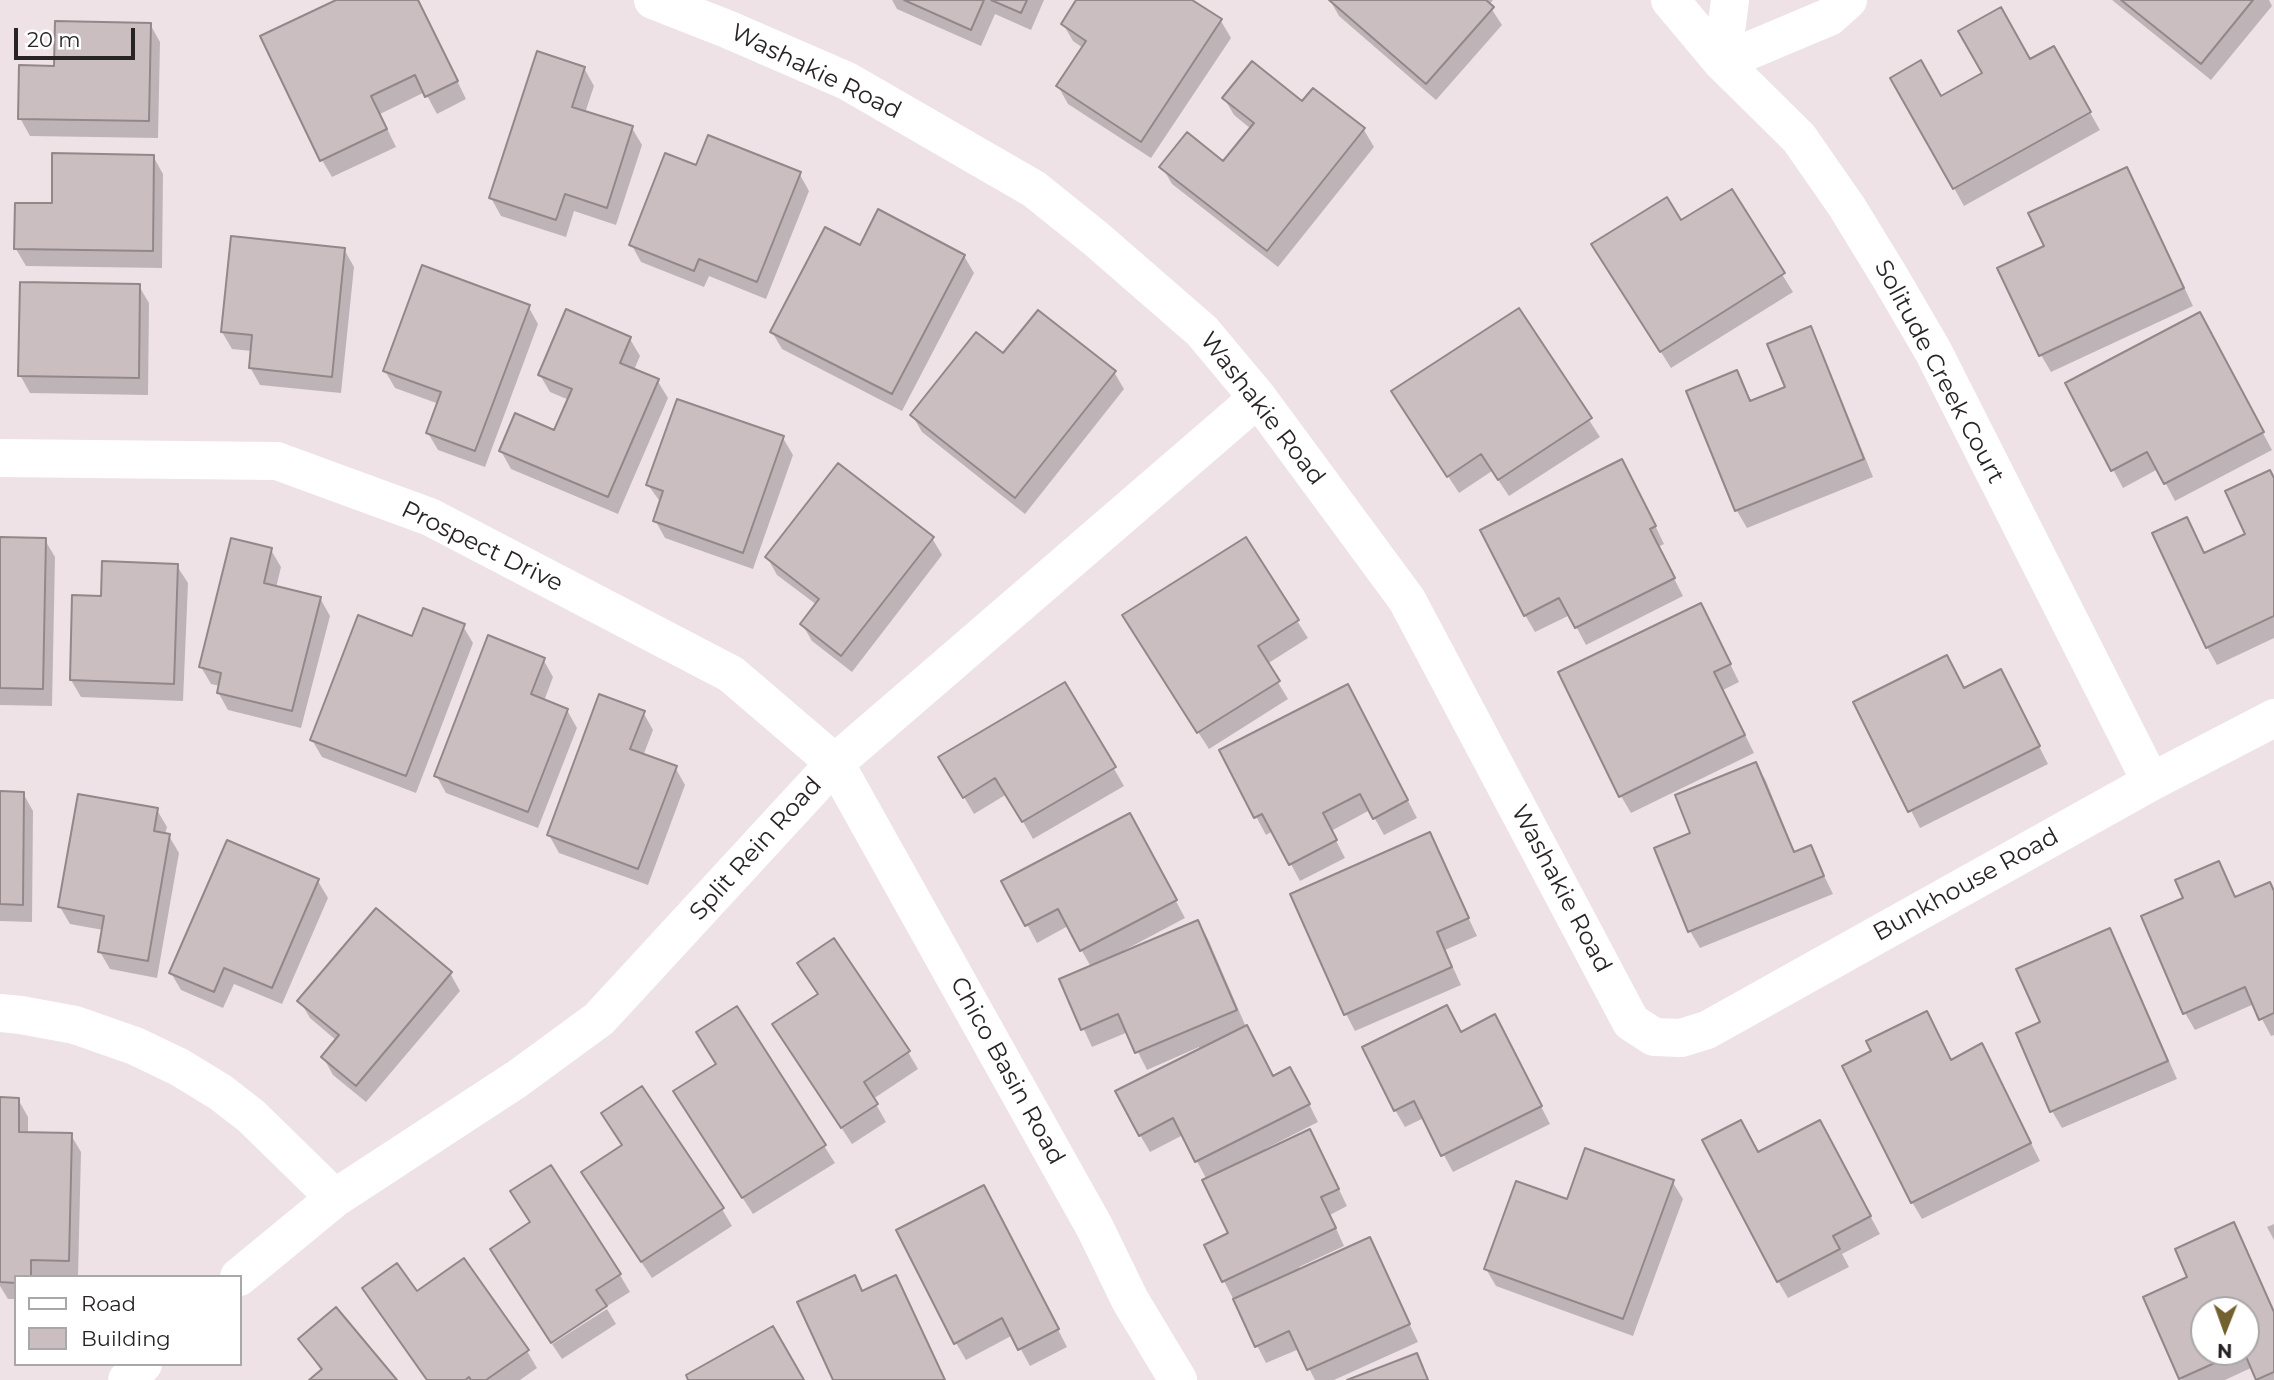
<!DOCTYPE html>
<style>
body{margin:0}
#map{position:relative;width:2274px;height:1380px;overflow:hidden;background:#eee2e7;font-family:Montserrat,sans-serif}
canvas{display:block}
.legend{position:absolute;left:14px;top:1275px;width:228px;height:91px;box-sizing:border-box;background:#fff;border:2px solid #a9a7a8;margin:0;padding:9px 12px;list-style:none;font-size:21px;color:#282426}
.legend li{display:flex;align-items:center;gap:14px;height:35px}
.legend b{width:35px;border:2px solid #a9a7a8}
.north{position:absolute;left:2190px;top:1296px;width:70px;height:70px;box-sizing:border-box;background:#fff;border:2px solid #a9a7a8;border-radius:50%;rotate:181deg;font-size:19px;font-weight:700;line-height:28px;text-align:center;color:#282426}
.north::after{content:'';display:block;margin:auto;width:24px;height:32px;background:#746130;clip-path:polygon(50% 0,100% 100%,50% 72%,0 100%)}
.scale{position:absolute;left:14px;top:28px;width:121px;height:32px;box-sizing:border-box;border:4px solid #282426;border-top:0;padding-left:9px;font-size:21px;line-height:24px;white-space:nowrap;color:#282426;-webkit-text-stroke:5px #fff;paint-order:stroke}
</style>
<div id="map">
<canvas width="2274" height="1380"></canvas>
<ul class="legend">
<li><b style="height:9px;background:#fff"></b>Road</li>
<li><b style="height:19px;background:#cbbec0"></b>Building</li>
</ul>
<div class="north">N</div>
<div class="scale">20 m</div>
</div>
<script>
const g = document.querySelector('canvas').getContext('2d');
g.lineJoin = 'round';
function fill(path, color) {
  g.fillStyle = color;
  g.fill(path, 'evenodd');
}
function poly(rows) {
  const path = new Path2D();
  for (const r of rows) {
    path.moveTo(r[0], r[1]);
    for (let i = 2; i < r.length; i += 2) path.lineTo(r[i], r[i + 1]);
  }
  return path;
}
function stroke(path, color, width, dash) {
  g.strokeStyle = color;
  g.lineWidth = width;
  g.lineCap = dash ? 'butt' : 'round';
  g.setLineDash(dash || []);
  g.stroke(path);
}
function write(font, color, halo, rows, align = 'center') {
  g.font = font + ' Montserrat,sans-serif';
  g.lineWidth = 5;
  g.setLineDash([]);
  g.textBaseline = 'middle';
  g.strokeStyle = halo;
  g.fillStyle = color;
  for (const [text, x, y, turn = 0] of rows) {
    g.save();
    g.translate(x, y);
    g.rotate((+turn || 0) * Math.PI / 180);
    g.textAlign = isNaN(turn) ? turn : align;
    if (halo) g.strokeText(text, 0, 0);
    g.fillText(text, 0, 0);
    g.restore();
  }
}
const shadow = poly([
 [340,0,418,0,466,99,437,114,425,92,380,114,396,147,332,177,322,160],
 [892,0,1044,0,1031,30,995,14,981,46,897,9],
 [1078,0,1189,0,1221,21,1231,38,1151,158,1068,104,1058,86,1083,48,1073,41,1063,24],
 [1330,0,1493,0,1489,5,1502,25,1436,100,1339,16],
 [2112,0,2269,0,2272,6,2211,80],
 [150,24,160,42,158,138,30,136,20,118,56,67],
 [2053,48,2100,130,1964,206,1893,78,1940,98,2030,61],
 [584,68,594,86,585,113,632,128,642,145,616,225,574,211,566,237,501,216,491,198],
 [1224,98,1303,103,1364,130,1374,147,1278,267,1172,184,1162,167,1224,163,1251,129,1234,115],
 [153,156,163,174,162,268,26,266,16,249,53,205],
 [697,167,799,173,809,191,766,299,709,276,704,287,641,262,631,244],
 [2136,186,2193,306,2051,372,2041,355,2046,247],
 [1731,192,1793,292,1671,368,1604,262,1681,223],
 [861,247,964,256,974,273,902,411,782,349,772,332],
 [344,249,354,267,341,393,260,385,250,367,252,351,232,349,222,332],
 [139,286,149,303,148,395,30,393,20,375],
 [528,306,538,324,485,467,438,450,428,433,439,404,395,388,385,371],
 [1518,310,1600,437,1509,496,1492,471,1459,493,1404,409],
 [1810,329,1820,346,1873,477,1747,528,1737,511,1688,392,1736,372,1752,402,1787,388],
 [2209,332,2272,450,2175,501,2158,469,2123,488,2067,384],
 [630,339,640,356,634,370,657,380,668,398,618,514,511,469,501,451,555,432,569,400,550,392,540,375],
 [1003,355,1114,372,1124,389,1025,514,922,432,912,415],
 [783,438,793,455,753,569,665,538,655,520,661,503,648,485],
 [1632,478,1664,544,1658,547,1683,596,1586,645,1570,615,1535,632,1525,615],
 [2274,480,2274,638,2217,665,2207,647,2196,536,2205,555,2248,535],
 [932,538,942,555,852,672,812,641,802,624,817,605,777,575,767,557],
 [0,539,45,540,55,557,52,706,0,705],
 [1245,539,1308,638,1267,664,1288,699,1209,749,1134,633],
 [271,550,281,567,276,588,320,598,330,616,301,728,228,710,218,692,220,686,211,684,201,667],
 [177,566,188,583,183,701,81,697,71,680,102,598],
 [1710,623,1739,682,1723,690,1754,753,1631,813,1621,796],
 [463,626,473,643,416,793,322,757,312,740],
 [543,659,553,677,544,701,567,710,577,728,538,828,446,793,436,775],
 [1065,684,1124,786,1033,839,1007,794,974,814,941,758],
 [2010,689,2048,764,1920,828,1855,703,1964,690],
 [1357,703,1417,818,1384,835,1370,810,1331,831,1345,858,1300,881,1273,831,1266,835,1221,751],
 [643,712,653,730,643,756,675,767,685,785,648,885,559,853,549,835],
 [1756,764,1766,781,1795,853,1810,847,1833,894,1700,948,1690,931,1693,834],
 [0,793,23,793,33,811,32,922,0,921],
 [157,810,167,827,165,835,169,836,179,853,157,978,110,969,100,952,103,930,70,924,60,907],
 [1138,830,1185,918,1123,951,1124,953,1198,922,1208,939,1246,1027,1273,1077,1300,1086,1318,1122,1265,1149,1266,1152,1319,1148,1347,1206,1330,1215,1344,1246,1299,1267,1301,1270,1369,1239,1418,1342,1334,1380,1315,1380,1299,1349,1266,1363,1206,1246,1231,1234,1207,1180,1183,1135,1150,1152,1140,1135,1200,1050,1199,1047,1147,1070,1128,1032,1092,1047,1061,980,1091,967,1068,926,1037,943,1004,881],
 [1429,834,1477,936,1445,950,1461,985,1355,1031,1346,1014],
 [2219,864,2236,899,2274,893,2274,1035,2271,1036,2254,1004,2195,1030,2185,1013,2185,899],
 [318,881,328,898,282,1004,234,984,223,1008,181,990,171,973],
 [2109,930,2119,947,2177,1079,2062,1128,2052,1111,2042,1023],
 [450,973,460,991,366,1102,333,1075,323,1057,337,1041,310,1018,300,1001],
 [809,981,908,1052,918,1069,873,1099,886,1122,852,1144,785,1042,819,996],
 [737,1008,835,1163,753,1214,685,1109,718,1065],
 [1461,1034,1504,1034,1550,1124,1453,1172,1424,1118,1405,1127,1395,1110],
 [1951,1061,1991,1063,2040,1161,1922,1219,1912,1202],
 [0,1099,18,1099,28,1117,28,1134,71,1135,81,1152,78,1277,16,1277,16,1299,8,1299,0,1286],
 [1829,1140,1880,1234,1842,1254,1849,1267,1788,1298,1778,1281,1758,1154],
 [624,1146,722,1209,732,1226,652,1278,593,1190],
 [1672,1181,1683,1199,1633,1336,1496,1286,1486,1269,1568,1201],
 [994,1205,1067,1347,1030,1366,1013,1335,966,1360,956,1343],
 [532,1224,620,1275,630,1292,550,1341],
 [2234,1224,2274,1310,2274,1380,2259,1380,2253,1367,2225,1380,2182,1380,2145,1298,2189,1278],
 [2204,1310,2246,1310,2246,1352,2204,1352],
 [2274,1224,2274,1240,2267,1227],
 [364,1288,417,1293,527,1351,537,1368,520,1380,427,1380],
 [607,1309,616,1324,562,1359,552,1344],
 [300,1339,395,1380,312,1380,322,1372]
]);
const building = poly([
 [336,0,418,0,458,81,425,97,415,75,371,96,387,129,320,161,260,36,336,0],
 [904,0,984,0,971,30,904,0],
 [991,0,1027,0,1021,13,991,0],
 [1076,0,1192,0,1222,19,1141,142,1056,86,1086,41,1061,24,1076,0],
 [1329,0,1486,0,1494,7,1426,84,1329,0],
 [2121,0,2253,0,2201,64,2121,0],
 [2001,7,2030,59,2054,46,2091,112,1953,189,1890,78,1921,60,1941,96,1982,73,1958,31,2001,7],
 [55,21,151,23,149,121,18,119,19,65,54,66,55,21],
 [537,51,585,67,572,107,633,126,607,208,565,194,556,220,489,198,537,51],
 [1252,61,1302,101,1313,88,1365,128,1267,251,1159,167,1187,132,1223,161,1254,123,1222,98,1252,61],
 [708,135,801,172,757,282,699,259,694,271,629,245,665,153,696,165,708,135],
 [52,153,154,155,153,251,14,249,15,203,52,203,52,153],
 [2127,167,2184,288,2039,356,1997,268,2044,246,2028,213,2127,167],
 [1732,189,1785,273,1660,352,1591,244,1667,197,1681,220,1732,189],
 [878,209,965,255,892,394,770,332,825,227,860,245,878,209],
 [231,236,345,248,332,377,249,368,252,335,221,332,231,236],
 [422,265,530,305,475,451,426,433,441,392,383,371,422,265],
 [20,282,140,284,139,378,18,376,20,282],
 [1519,308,1592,418,1498,480,1481,454,1447,477,1391,391,1519,308],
 [566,309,631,337,620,363,659,379,608,497,499,451,515,413,554,430,572,389,538,375,566,309],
 [1038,310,1116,371,1015,498,910,415,976,332,1003,353,1038,310],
 [2200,312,2264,432,2164,484,2147,452,2111,471,2065,383,2200,312],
 [1811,326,1864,459,1735,511,1686,391,1737,370,1750,401,1785,387,1767,344,1811,326],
 [677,399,784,436,743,553,653,521,663,491,646,485,677,399],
 [1622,459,1656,526,1650,529,1675,578,1575,628,1559,598,1524,616,1480,530,1622,459],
 [838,463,934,537,841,656,800,624,819,599,765,557,838,463],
 [2270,470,2274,478,2274,616,2206,648,2152,533,2187,517,2204,553,2245,534,2225,491,2270,470],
 [0,537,46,538,43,689,0,688,0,537],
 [1246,537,1299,620,1258,646,1280,681,1197,733,1122,615,1246,537],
 [231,538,272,548,264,583,321,597,292,711,217,693,221,673,199,667,231,538],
 [102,561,178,564,174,684,70,680,72,595,101,596,102,561],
 [1701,603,1731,664,1714,672,1745,735,1619,797,1558,672,1701,603],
 [423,608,465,624,406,776,310,740,358,615,412,636,423,608],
 [488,635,545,658,531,694,568,709,528,812,434,776,488,635],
 [1947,655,1964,688,2001,669,2040,746,1908,812,1853,702,1947,655],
 [1065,682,1116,767,1022,822,995,778,963,798,938,757,1065,682],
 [1348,684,1408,800,1373,819,1360,794,1323,813,1337,840,1289,865,1262,814,1254,818,1219,750,1348,684],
 [599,694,645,711,630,749,677,766,638,869,547,835,599,694],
 [1756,762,1794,852,1811,845,1824,876,1688,932,1654,848,1690,833,1675,795,1756,762],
 [0,791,24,792,23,905,0,904,0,791],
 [78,794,158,808,154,831,170,834,148,961,98,952,104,916,58,907,78,794],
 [1130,813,1177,900,1080,951,1058,909,1025,926,1001,881,1130,813],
 [1430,832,1469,918,1437,932,1452,967,1344,1015,1290,894,1430,832],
 [227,840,319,879,272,988,224,968,214,992,169,973,227,840],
 [2219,861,2235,897,2270,882,2274,891,2274,1013,2259,1020,2245,987,2183,1014,2141,916,2183,898,2175,880,2219,861],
 [376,908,452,972,356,1086,321,1057,339,1035,297,1001,376,908],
 [1198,920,1237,1010,1135,1053,1118,1014,1081,1030,1059,979,1198,920],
 [2110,928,2168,1061,2050,1112,2016,1033,2040,1022,2016,969,2110,928],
 [834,938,910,1051,864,1082,878,1104,841,1128,772,1024,818,994,797,963,834,938],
 [1447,1005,1461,1032,1495,1014,1542,1106,1441,1156,1414,1101,1394,1111,1362,1047,1447,1005],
 [737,1006,826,1145,742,1198,673,1091,716,1064,696,1032,737,1006],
 [1927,1011,1951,1060,1982,1043,2031,1143,1911,1203,1842,1066,1871,1051,1866,1041,1927,1011],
 [1247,1025,1273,1076,1290,1067,1310,1104,1195,1162,1173,1118,1139,1136,1115,1091,1247,1025],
 [642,1086,724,1208,641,1262,581,1172,622,1145,601,1113,642,1086],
 [0,1097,19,1098,19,1132,72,1133,69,1261,31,1260,31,1277,16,1277,16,1283,0,1282,0,1097],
 [1741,1120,1758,1152,1820,1120,1871,1216,1833,1236,1840,1249,1777,1282,1702,1140,1741,1120],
 [1310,1129,1339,1189,1321,1197,1336,1228,1222,1282,1204,1245,1228,1233,1202,1180,1310,1129],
 [1585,1148,1674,1180,1623,1319,1484,1269,1516,1181,1567,1199,1585,1148],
 [551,1165,621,1274,596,1290,607,1306,551,1343,490,1249,530,1222,510,1191,551,1165],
 [984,1185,1059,1329,1018,1350,1002,1318,954,1344,896,1230,984,1185],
 [2234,1222,2274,1312,2274,1372,2256,1380,2244,1352,2246,1352,2246,1310,2204,1310,2204,1352,2239,1352,2179,1379,2143,1297,2187,1277,2175,1249,2234,1222],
 [1370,1237,1410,1324,1307,1370,1289,1331,1255,1347,1233,1299,1370,1237],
 [464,1258,529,1350,486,1380,471,1380,469,1377,465,1380,427,1380,362,1288,397,1263,417,1291,464,1258],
 [855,1275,862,1291,896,1275,945,1380,833,1380,797,1302,855,1275],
 [336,1307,397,1380,309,1380,322,1369,298,1339,336,1307],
 [773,1326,804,1380,688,1380,686,1375,773,1326],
 [1417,1353,1428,1380,1347,1380,1417,1353]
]);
const minor = poly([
 [653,0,727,29,847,81,1034,189,1095,238,1202,331,1258,398,1407,600,1631,1022,1654,1037,1681,1038,1707,1030,2151,782,2274,718],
 [1670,0,1722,62,1799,138,1847,207,1891,279,1933,351,2151,782],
 [1722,62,1829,17,1848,0],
 [1722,62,1730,0],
 [0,458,277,461,430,517,731,674,835,763,1095,1228,1130,1300,1178,1380],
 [0,1013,21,1015,75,1025,135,1046,179,1067,220,1092,251,1116,335,1198],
 [239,1277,335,1198,517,1079,599,1019,835,763,1258,398],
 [127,1380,143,1364]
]);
const streetNames = [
 ["Washakie Road",816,72,26],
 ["Solitude Creek Court",1939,372,62],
 ["Washakie Road",1262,409,52],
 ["Prospect Drive",482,547,26],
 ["Split Rein Road",756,849,-48],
 ["Bunkhouse Road",1966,885,-29],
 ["Washakie Road",1561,889,62],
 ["Chico Basin Road",1007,1071,61]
];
fill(shadow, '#0003');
fill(building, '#cbbec0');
stroke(building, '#938789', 2);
stroke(minor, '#fff', 38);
write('24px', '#282426', '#fff', streetNames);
</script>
